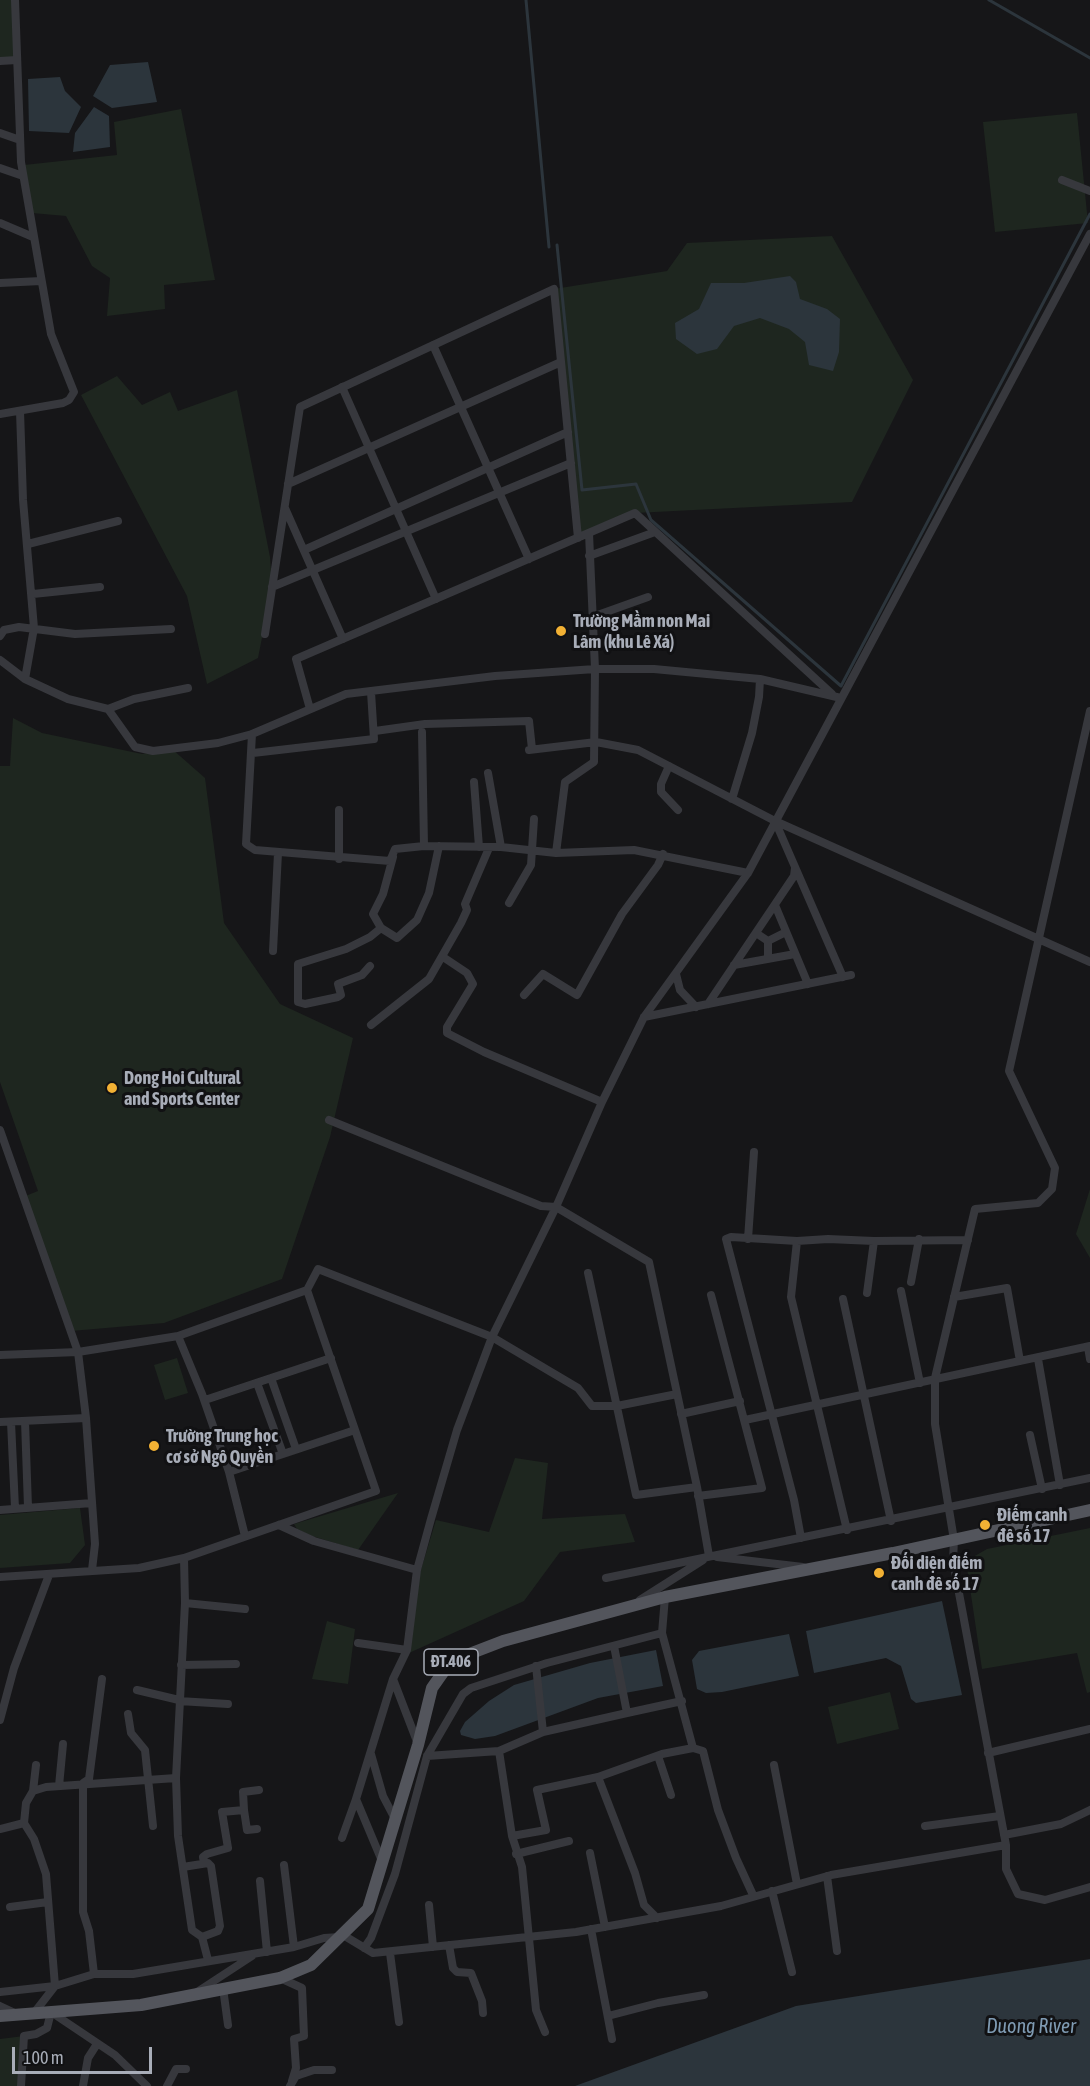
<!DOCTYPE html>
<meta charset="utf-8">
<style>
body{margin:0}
#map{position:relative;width:1090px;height:2086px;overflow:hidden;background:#161618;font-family:"Asap Condensed",sans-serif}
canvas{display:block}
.scale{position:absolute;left:12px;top:2047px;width:140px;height:27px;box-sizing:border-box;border:3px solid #a8adb8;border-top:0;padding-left:8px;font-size:18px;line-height:21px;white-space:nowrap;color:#a8adb8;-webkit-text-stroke:4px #111113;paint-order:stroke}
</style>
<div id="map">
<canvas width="1090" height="2086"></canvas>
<div class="scale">100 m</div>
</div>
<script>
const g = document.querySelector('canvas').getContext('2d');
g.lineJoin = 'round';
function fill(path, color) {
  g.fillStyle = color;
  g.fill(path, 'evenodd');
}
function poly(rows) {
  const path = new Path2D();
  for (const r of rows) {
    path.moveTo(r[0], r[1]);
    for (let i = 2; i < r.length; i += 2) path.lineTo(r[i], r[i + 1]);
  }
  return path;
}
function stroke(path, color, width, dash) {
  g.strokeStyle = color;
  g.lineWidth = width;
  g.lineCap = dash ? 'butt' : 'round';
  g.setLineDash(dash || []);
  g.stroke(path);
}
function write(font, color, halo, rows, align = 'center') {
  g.font = font + ' "Asap Condensed",sans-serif';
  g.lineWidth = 6;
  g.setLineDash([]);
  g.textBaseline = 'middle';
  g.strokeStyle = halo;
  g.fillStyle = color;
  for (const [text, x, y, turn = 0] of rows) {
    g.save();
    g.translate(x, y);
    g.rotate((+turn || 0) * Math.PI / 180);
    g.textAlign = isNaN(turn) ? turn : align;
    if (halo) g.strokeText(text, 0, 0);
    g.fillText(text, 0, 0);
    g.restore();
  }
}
const green = poly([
 [0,0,15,0,17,60,0,61],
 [181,109,215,280,164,285,165,309,107,316,110,278,92,266,66,216,32,213,24,165,117,155,114,122],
 [1077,113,1088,223,995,232,983,122],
 [832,236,913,380,852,502,635,513,578,538,554,289,667,271,687,243],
 [117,376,142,405,170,392,178,411,237,390,270,557,272,587,258,658,207,684,187,596,81,395],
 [13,718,42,733,142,754,172,749,205,778,224,923,280,1004,353,1038,330,1137,282,1279,164,1323,71,1331,23,1197,38,1191,0,1082,0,766,10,766],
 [1090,1189,1090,1258,1076,1234],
 [177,1358,188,1393,165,1400,154,1365],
 [515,1458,548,1463,542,1519,625,1514,635,1542,560,1552,524,1601,409,1653,420,1573,436,1520,489,1532],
 [398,1493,358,1550,312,1536,297,1529,294,1524],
 [80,1508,85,1545,70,1563,0,1568,0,1515],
 [1090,1528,1090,1692,1087,1693,1077,1653,982,1669,966,1561,987,1549],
 [327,1621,355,1629,348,1684,312,1679],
 [890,1692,899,1729,837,1744,828,1707],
 [24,2036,21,2086,0,2086,0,2039]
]);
const water = poly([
 [148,62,157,102,112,108,93,96,110,65],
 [60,77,65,91,81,107,69,133,29,131,28,79],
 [94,107,109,116,110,147,73,152,75,133],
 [790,276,796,282,800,299,827,309,840,319,839,352,833,371,809,365,805,342,789,329,760,318,734,326,717,349,697,354,676,339,675,323,699,309,711,283,744,283],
 [942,1601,962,1695,916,1703,911,1699,901,1666,886,1658,814,1673,806,1631],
 [789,1634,799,1676,722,1692,706,1693,697,1689,692,1660,699,1651],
 [656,1650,663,1686,598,1698,495,1736,475,1739,461,1735,460,1731,465,1722,489,1701,514,1685,590,1663],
 [1090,1959,1090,2086,575,2086,796,2006]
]);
const stream = poly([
 [526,0,549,247],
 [989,0,1090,58],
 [557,245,582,490,636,484,651,520,841,686,1090,214]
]);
const street = poly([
 [0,61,17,60],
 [0,133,20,140],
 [0,168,23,176],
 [1062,180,1090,191],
 [0,223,33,237],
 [0,283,41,281],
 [433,345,529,559],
 [342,387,436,599],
 [20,411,23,500,34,628,25,679],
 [0,414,63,403,69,400,74,392,51,334,21,162,15,0],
 [288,484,561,362],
 [285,508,343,639],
 [28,544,118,521],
 [304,550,568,432],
 [589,556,655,532],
 [272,587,571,463],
 [33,594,100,587],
 [592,617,648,597],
 [265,634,300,407,554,289,578,538],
 [0,636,4,630,19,627,75,634,171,629],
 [0,660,25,679,68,699,108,709,134,699,188,688],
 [108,709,135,747,153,751,218,743,252,734,346,694,495,676,595,669,654,669,760,679,841,698],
 [310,709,296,659,635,513,832,694],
 [1090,711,1009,1071,1055,1168,1052,1189,1038,1203,975,1209,935,1378,935,1424,954,1540,953,1561,1006,1845,1006,1869,1018,1894,1045,1900,1090,1887],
 [375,731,425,724,529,721,532,749],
 [422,732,424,846],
 [252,734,246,844,255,850,390,861,395,849,424,846,501,847,556,853,634,850,748,873],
 [529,750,596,742,638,750,775,821,1090,962],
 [253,753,374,739,371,692],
 [669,766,661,784,661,792,678,810],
 [488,773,501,847],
 [474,782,479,847],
 [732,799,752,733,759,697,760,679],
 [775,821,843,977],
 [556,853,565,782,594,762,595,669,589,533],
 [393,857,383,894,373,914,381,928,397,938,417,920,429,893,439,846],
 [339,859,339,810],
 [509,903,531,865,534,819],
 [775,905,808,984],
 [756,933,768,941,786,932],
 [768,941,768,959],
 [273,951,278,853],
 [443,957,467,973,473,984,447,1027,447,1033,484,1052,602,1102],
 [734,965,795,954],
 [370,966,362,975,338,984,341,995,338,997,305,1004,298,1002,298,964,346,949,370,937,381,928],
 [676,974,680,990,696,1007],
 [524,995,543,974,577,995,622,914,658,865,663,854],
 [708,1004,794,876,795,868],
 [644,1017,851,975],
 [371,1025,429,979,461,923,467,910,465,904,489,848],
 [329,1120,541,1206,556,1207,649,1262,697,1487,709,1556],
 [0,1130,78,1352,86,1418,95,1544,92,1570],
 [748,1239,754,1152],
 [797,1241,791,1297,847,1530],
 [588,1273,636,1495,697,1487],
 [911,1282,919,1239],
 [307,1290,318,1269,492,1337,578,1388,592,1406,617,1406,677,1394],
 [901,1291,920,1383],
 [867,1293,874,1241],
 [954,1297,1007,1288,1020,1361],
 [843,1299,891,1521],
 [178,1336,202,1394,229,1472,245,1536],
 [1088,1347,1090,1359],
 [0,1355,78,1352,178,1336,307,1290,376,1491,184,1558,139,1568,0,1577],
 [1038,1359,1060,1485],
 [271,1378,296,1449],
 [257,1383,283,1454],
 [205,1400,331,1358],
 [681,1414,740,1401],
 [745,1420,1090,1346],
 [25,1421,28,1507],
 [0,1422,86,1418],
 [11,1422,15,1508],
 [1030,1435,1042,1489],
 [229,1472,355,1430],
 [698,1496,762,1488,711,1295],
 [0,1510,92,1503],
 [279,1525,314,1541,417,1570],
 [801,1538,794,1500,726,1239,731,1237,797,1241,828,1239,874,1241,968,1240],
 [717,1557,803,1567],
 [184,1558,185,1603,176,1778,178,1836,192,1930,202,1937,208,1960],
 [606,1578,1090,1478],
 [665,1597,662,1633,693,1748,703,1751,718,1810,736,1858,753,1895],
 [640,1600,703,1560],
 [185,1603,245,1609],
 [358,1643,407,1650],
 [614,1646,627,1713,682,1701],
 [181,1665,236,1664],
 [536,1666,543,1732],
 [137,1690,179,1700],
 [179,1701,228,1704],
 [128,1714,131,1733,145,1750,153,1826],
 [0,1720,14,1668,49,1575],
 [418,1744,393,1679,407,1650,417,1570,431,1519,457,1430,492,1337,556,1207,602,1102,644,1017,748,873,1090,234],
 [499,1751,512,1836,522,1867,536,2010,545,2032],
 [988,1753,1090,1729],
 [371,1754,383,1796,395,1819],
 [427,1756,499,1751,543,1732,627,1713],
 [658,1756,671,1795],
 [774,1765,797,1884],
 [598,1777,635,1873,644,1905,657,1918],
 [59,1786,63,1744],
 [33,1791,36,1765],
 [244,1810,243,1792,259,1790],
 [24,1823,26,1803,33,1791,46,1787,176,1778],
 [925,1826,1000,1816],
 [0,1829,24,1823,34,1839,46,1874,55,1986,34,2013],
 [1004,1835,1061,1824,1090,1810],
 [512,1836,546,1830,537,1790,598,1777,662,1754,693,1748],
 [342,1838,356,1799],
 [590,1853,605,1927],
 [516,1854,569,1841],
 [382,1861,356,1799,393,1679],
 [204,1863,203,1857,207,1854,228,1848,222,1812,244,1810,247,1830,257,1829],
 [284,1865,294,1947],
 [183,1867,208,1863,211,1866,220,1926,218,1931,202,1937],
 [827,1876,837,1951],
 [260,1881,267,1952],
 [772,1891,792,1972],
 [429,1905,433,1947],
 [10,1907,48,1902],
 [591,1929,612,2039],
 [343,1935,373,1953,576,1932,721,1906,831,1875,1006,1845],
 [449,1945,453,1968,457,1972,471,1973,482,2001,483,2013],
 [364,1948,371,1938,395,1874,427,1756,463,1694,471,1688,547,1663,662,1633],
 [390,1953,399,2022],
 [94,1974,89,1931,83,1912,83,1783,89,1779,102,1679],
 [280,1978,302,1988,304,2036,294,2039,296,2068,292,2081],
 [223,1988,228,2025],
 [0,1992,55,1986,94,1974,133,1974,294,1947,324,1938,340,1937],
 [197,1992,252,1956],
 [0,2006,15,2013],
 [608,2016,658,2003,704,1995],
 [21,2086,24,2036,36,2034,47,2028,51,2012,115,2055,147,2086],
 [83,2086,88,2058,97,2044],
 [167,2086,176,2069,186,2069],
 [290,2086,296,2076,314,2070,332,2070]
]);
const primary = poly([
 [0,2016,141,2005,280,1978,311,1965,368,1909,418,1745,432,1688,451,1661,503,1641,665,1597,893,1553,1090,1510]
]);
const markers = [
 [561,631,6,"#f2b134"],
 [112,1088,6,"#f2b134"],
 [154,1446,6,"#f2b134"],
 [985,1525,6,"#f2b134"],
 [879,1573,6,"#f2b134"]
];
const shields = [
 [451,1662,54]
];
const shieldNames = [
 ["ĐT.406",451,1662]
];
const poiNames = [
 ["Trường Mầm non Mai",573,621],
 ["Lâm (khu Lê Xá)",573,642],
 ["Dong Hoi Cultural",124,1078],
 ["and Sports Center",124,1099],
 ["Trường Trung học",166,1436],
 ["cơ sở Ngô Quyền",166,1457],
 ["Điếm canh",997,1515],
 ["đê số 17",997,1536],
 ["Đối diện điếm",891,1563],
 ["canh đê số 17",891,1584]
];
const waterNames = [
 ["Duong River",1031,2027]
];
fill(green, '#1e261f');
fill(water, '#2c353c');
stroke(stream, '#2c353c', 3);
stroke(street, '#37383d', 8);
stroke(primary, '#53555c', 12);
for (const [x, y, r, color] of markers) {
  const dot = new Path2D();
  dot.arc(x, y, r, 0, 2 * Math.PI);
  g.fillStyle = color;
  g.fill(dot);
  stroke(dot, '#111113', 2);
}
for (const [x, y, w] of shields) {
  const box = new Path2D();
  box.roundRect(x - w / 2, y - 13, w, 26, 4.5);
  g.fillStyle = '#111113';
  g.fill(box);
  stroke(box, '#a8adb8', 1.5);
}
write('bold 16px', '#a8adb8', null, shieldNames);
write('bold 18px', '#a8adb8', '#111113', poiNames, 'left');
write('italic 20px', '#7f9bb3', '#111113', waterNames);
</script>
